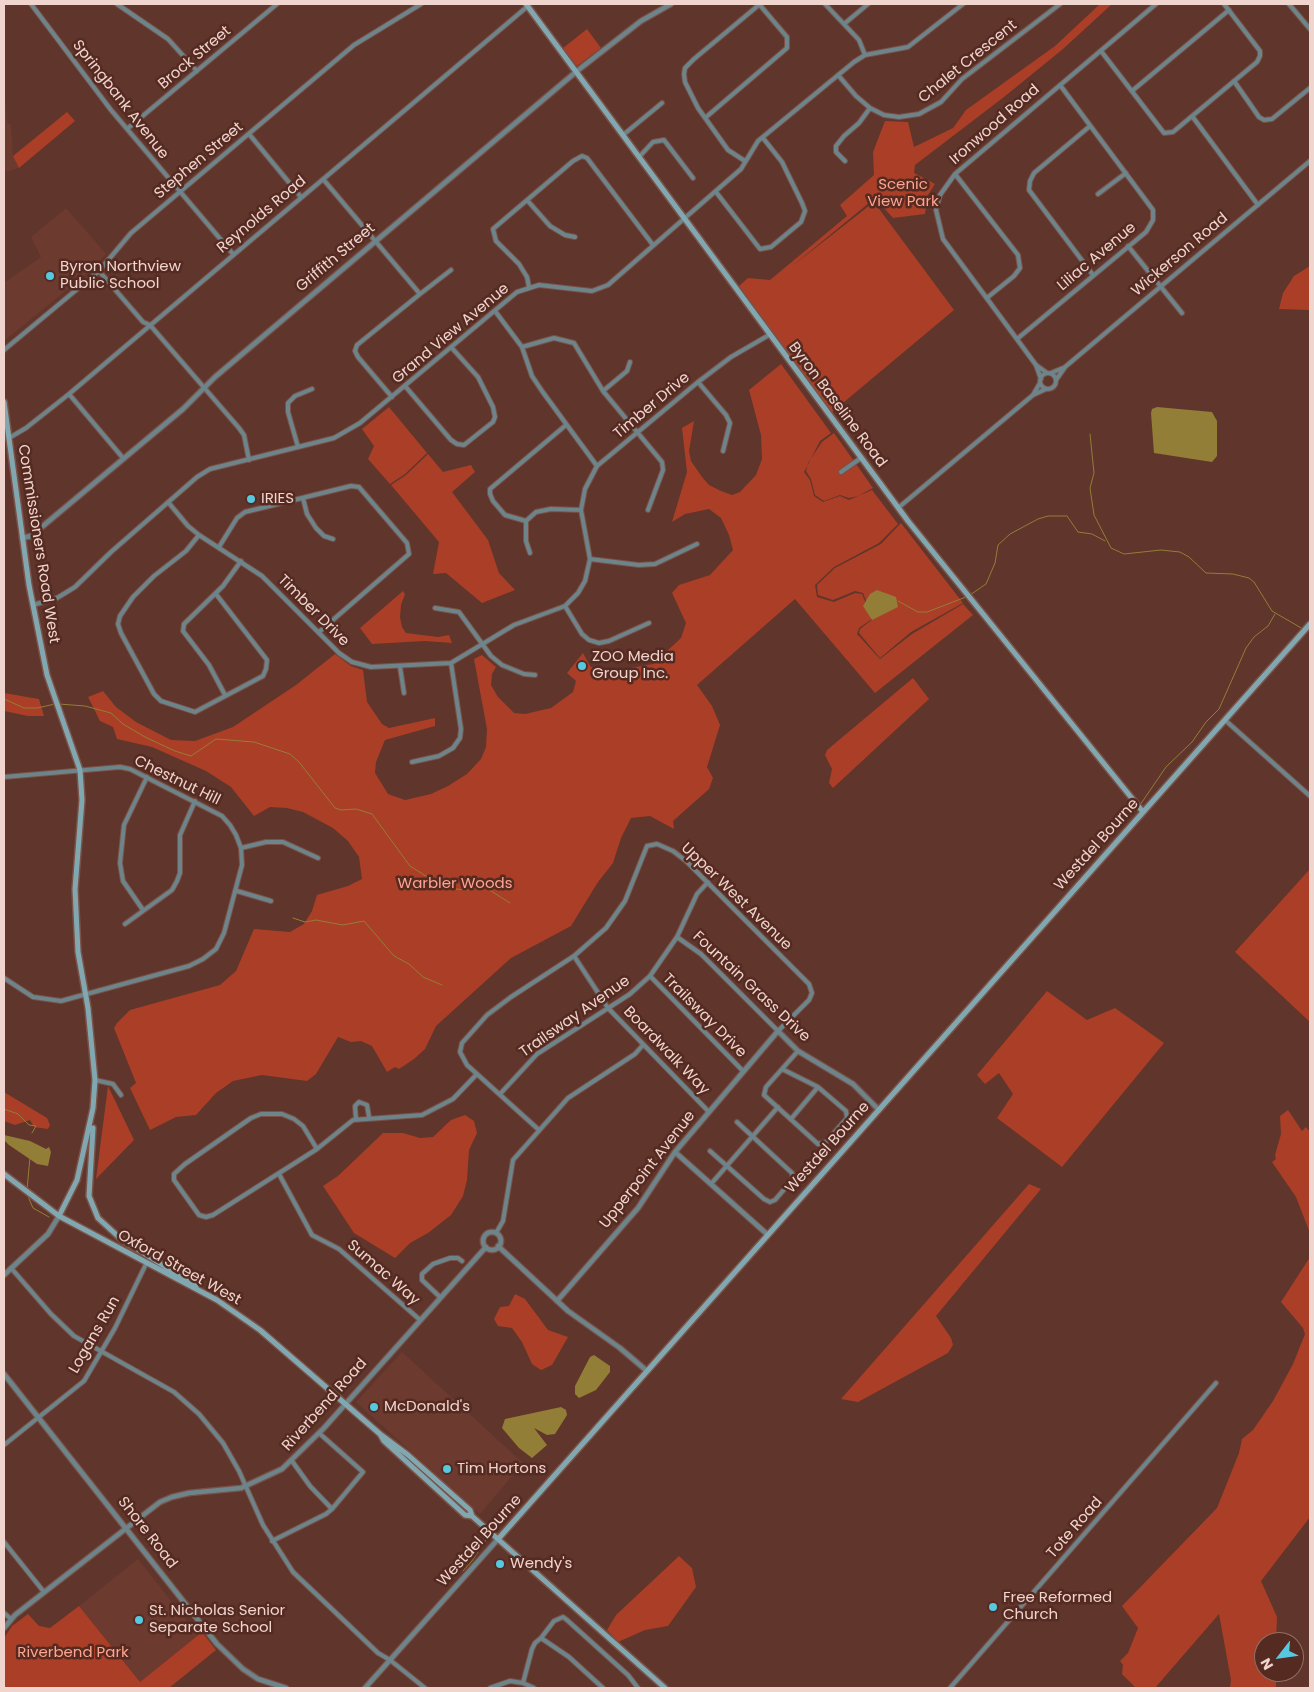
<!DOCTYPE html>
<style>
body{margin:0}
#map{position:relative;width:1314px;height:1692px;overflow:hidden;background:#60352b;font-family:Poppins,sans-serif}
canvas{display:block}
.frame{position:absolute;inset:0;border:5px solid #f0d4ce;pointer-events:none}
.north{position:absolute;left:1254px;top:1632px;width:50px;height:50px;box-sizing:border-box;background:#552a21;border:1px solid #936e66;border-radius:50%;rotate:240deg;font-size:14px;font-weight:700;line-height:20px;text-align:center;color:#f0d4ce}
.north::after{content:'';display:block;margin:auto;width:18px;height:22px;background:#56c9e1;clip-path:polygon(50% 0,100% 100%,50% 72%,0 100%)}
</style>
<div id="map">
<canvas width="1314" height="1692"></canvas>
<div class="frame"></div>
<div class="north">N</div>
</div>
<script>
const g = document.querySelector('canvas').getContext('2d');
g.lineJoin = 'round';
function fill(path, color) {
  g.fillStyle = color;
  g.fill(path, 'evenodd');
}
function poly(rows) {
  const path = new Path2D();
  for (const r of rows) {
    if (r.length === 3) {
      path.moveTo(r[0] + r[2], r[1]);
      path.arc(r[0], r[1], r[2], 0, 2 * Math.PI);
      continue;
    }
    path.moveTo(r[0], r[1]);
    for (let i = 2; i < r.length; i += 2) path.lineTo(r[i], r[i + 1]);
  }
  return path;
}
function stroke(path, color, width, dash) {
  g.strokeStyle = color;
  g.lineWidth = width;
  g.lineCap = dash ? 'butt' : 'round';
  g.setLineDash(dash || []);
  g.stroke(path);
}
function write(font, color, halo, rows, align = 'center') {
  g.font = font + ' Poppins,sans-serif';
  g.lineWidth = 5;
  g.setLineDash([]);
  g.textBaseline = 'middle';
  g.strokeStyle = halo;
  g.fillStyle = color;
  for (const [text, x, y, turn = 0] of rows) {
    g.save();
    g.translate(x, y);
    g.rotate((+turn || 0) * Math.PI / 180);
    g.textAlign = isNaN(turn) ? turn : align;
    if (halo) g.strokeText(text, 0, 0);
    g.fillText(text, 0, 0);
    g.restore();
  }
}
const built = poly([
 [4,82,7,124,11,124,13,156,19,168,4,172],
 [66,208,106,254,91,270,4,341,4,283,41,257,31,237],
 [402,1352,523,1463,480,1514,356,1402],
 [138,1559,198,1635,140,1682,79,1606]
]);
const green = poly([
 [1100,4,1112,4,1063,49,1004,97,915,165,914,173,935,184,928,195,925,214,893,218,875,198,791,267,874,202,954,310,831,413,739,286,748,278,770,280,847,216,840,205,874,175,873,152,885,121,908,122,914,147,953,128,966,110,1055,46],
 [587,29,601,48,577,66,563,48],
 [67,112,75,121,19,168,13,156],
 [1310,266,1310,310,1279,309,1283,293,1294,276],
 [781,364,831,433,820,441,804,472,810,480,814,496,823,502,840,496,849,500,872,490,898,524,879,543,834,567,815,585,817,597,834,602,855,593,862,594,872,619,859,628,857,634,880,659,912,634,963,604,973,615,875,693,795,599,697,685,712,706,720,725,707,767,713,778,709,789,673,821,674,829,650,816,631,818,621,838,613,863,598,882,571,926,511,958,436,1026,425,1049,414,1059,399,1069,395,1067,387,1072,372,1046,361,1041,351,1042,338,1037,316,1074,307,1081,262,1075,233,1081,216,1093,196,1115,176,1117,150,1130,130,1088,136,1083,114,1028,117,1023,130,1010,220,985,236,971,254,929,290,932,304,924,312,911,317,895,348,886,362,879,359,857,348,841,333,828,303,812,287,808,270,807,254,816,231,787,206,771,152,747,117,739,113,727,100,721,88,697,103,691,116,707,136,722,171,740,195,741,233,727,296,685,335,654,351,666,363,670,367,702,382,724,389,728,435,718,435,726,385,740,376,762,375,773,388,794,405,800,431,794,448,786,467,774,481,759,486,747,487,729,474,659,482,655,496,667,492,674,491,685,498,697,514,713,525,714,551,708,573,692,576,681,567,673,583,653,590,666,599,672,636,667,653,664,681,638,686,623,672,593,679,585,710,575,733,550,729,535,721,518,709,509,685,514,672,522,687,472,682,428,694,421,689,451,691,461,702,477,709,485,721,491,732,495,740,492,756,475,762,459,761,435,749,390],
 [389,407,427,453,405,474,390,484,368,459,374,446,362,429],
 [834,433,873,488,858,496,849,498,840,495,824,501,815,495,811,479,806,471,808,463,822,442],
 [428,454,443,472,471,465,475,472,452,492,488,540,499,573,515,590,482,603,446,573,433,574,439,542,391,485,406,475],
 [901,523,963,603,911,632,880,658,859,633,860,629,873,619,863,593,855,591,833,600,818,595,817,585,835,568,881,544],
 [403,591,405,594,401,605,400,617,402,627,406,633,438,637,449,635,452,643,425,641,372,644,360,628],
 [913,678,929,699,833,788,829,783,832,769,825,755,827,750],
 [4,693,39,699,44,716,28,716,4,711],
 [1310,869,1310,1022,1235,952],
 [1047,991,1087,1020,1115,1008,1164,1043,1062,1167,997,1118,1013,1094,999,1073,985,1084,977,1075],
 [108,1086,134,1140,96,1179],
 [4,1092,47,1118,50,1125,48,1129,34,1127,30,1120,15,1125,4,1121],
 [1288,1110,1302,1131,1306,1127,1310,1132,1310,1233,1296,1197,1272,1162,1276,1159,1275,1155,1281,1134,1280,1116],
 [465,1115,474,1121,477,1133,469,1150,467,1180,463,1196,451,1215,428,1233,410,1243,395,1258,354,1233,323,1186,338,1176,383,1133,403,1133,420,1138,433,1137,451,1120],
 [1029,1184,1041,1189,936,1316,951,1338,953,1345,948,1353,858,1402,841,1399],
 [1310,1257,1310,1517,1261,1581,1277,1617,1276,1642,1264,1642,1264,1672,1276,1672,1276,1688,1230,1688,1231,1680,1219,1614,1155,1688,1136,1688,1122,1674,1123,1665,1120,1661,1128,1653,1138,1628,1122,1606,1217,1508,1239,1453,1242,1439,1253,1430,1273,1401,1293,1364,1305,1334,1303,1328,1281,1302],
 [515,1294,525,1299,548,1330,568,1337,552,1365,541,1370,532,1364,522,1342,512,1328,498,1326,494,1319,500,1307,509,1306],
 [679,1556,692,1568,696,1587,668,1626,645,1630,618,1642,607,1630,616,1615],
 [79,1606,140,1682,202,1632,216,1650,169,1688,4,1688,4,1638,12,1626,28,1614,39,1626,50,1628]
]);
const water = poly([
 [1157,407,1212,412,1217,421,1217,456,1212,462,1154,453,1151,413,1152,409],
 [877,590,896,597,898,607,872,620,863,606,870,594],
 [4,1135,30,1141,46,1149,49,1147,51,1152,48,1166,37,1164,9,1145,4,1140],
 [594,1355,610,1366,610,1372,596,1390,579,1398,575,1394,575,1386,590,1357],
 [561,1407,566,1410,567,1415,555,1434,547,1435,534,1428,547,1445,532,1458,519,1448,502,1428,505,1419]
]);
const stream = poly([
 [1090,434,1094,473,1090,488,1094,515,1111,548,1124,554,1161,550,1180,552,1189,557,1206,573,1233,574,1249,578,1254,582,1272,611,1303,629],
 [970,595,986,584,995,563,998,545,1010,534,1038,519,1048,516,1067,516,1078,532,1092,534,1105,541],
 [898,601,918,612,927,612,966,597],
 [4,699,24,708,37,708,55,704],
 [59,704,85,706,111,713,123,724,145,737,175,751,191,756,216,739,254,742,290,754,299,762,335,808,341,810,356,809,372,814,410,866,445,888,467,890,483,886,510,903],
 [1140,805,1166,767,1192,742,1206,722,1219,709,1246,648,1254,637,1268,626,1275,614],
 [1131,815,1137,808],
 [293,918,305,922,316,920,343,925,364,921,394,956,409,964,423,977,442,985],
 [4,1109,18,1114,29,1125,36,1126,32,1133],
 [27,1190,30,1157],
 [27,1194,33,1208,49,1217],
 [463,1571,472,1561,490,1534]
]);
const minor = poly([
 [31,4,111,110,233,254],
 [117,4,168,39,197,71],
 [825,4,859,40,865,55],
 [1289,4,1310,29],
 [844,24,868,4],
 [1101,51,1164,133,1173,132,1257,62,1260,56,1260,51,1224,4],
 [838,75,856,96,870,108,884,115,899,117,919,114,941,102,962,79,1060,4],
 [1234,81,1259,117,1264,120,1272,119,1310,88],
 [1132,91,1229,10],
 [1192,116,1258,205],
 [705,118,787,48,787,37,759,4],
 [1090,126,1034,173,1030,181,1029,190,1093,275],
 [127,129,277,4],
 [249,134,301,197],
 [623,135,662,103],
 [639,157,653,142,664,140,693,178],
 [745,161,728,150,698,108,685,82,684,74,685,68,694,59,760,4],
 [845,161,836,152,836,146,844,136,859,123,870,108],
 [955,174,1018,255,1020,268,1014,276,988,297],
 [323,179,420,294,357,345,355,351,358,357,392,397],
 [716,192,760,249,771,247,801,222,805,211,802,203,782,162,763,138],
 [1098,194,1126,173],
 [527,200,550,226,565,235,575,237],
 [1128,246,1182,313],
 [99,271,143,322,150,325,239,428,244,435,249,460],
 [529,287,527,277,519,264,496,241,493,229,573,161,582,156,587,158,653,245],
 [420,294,451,270],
 [495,311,522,347,532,376,542,391,597,466],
 [1017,339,1146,232,1153,220,1153,210,1060,85],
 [522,347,554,338,574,343,603,391,662,462,663,470,648,510],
 [4,350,99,271,131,233,354,45,421,4],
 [1036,365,1047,373],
 [1051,373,1063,368],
 [1048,381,8],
 [1041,379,1036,365,943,239,936,210,940,195,955,174,1156,4],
 [1056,380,1065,367,1310,161],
 [698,382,726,415,730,423,723,451],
 [405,386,451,440,457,444,464,445,493,422,495,417,493,407,478,377,451,347],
 [603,391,627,371,630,362],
 [69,394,123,458],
 [1033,395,1040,383],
 [9,438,26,428,69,394,528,6],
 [298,447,288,412,288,403,295,396,312,389],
 [841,472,861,458],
 [303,498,307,514,316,528,324,536,333,539],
 [168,502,188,526,199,535,262,576,339,653,352,662,371,667,451,663,514,625,565,606,578,593,585,581,590,559,581,510,585,489,597,466,698,382,731,357,769,335],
 [898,508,1033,395,1046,389],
 [526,521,505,515,493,501,490,494,490,489,566,425],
 [199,535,186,551,154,576,133,597,120,616,118,624,121,633,154,694,161,701,195,712,263,676,266,669,267,660,216,594],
 [219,547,237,518,245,512,351,486,359,487,407,543,409,554,319,632],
 [530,553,526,541,526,521,536,512,551,509,581,510],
 [590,559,639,565,655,564,697,544],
 [33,605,57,598,75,587,111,552,197,477,210,469,334,438,360,423,517,292,539,285,592,291,608,285,741,169,758,141,854,62,865,55,908,47,963,4],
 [565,606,582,634,589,640,599,643,609,641,649,623],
 [435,608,459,612,491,656,502,665,524,674,535,675],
 [400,667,404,693],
 [225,695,209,665,183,631,184,624,223,586,241,561],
 [1225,720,1310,796],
 [412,762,439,756,453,748,460,738,461,729,451,663],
 [4,777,120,767,130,769,222,816,230,825,236,835,241,848,242,865,224,933,216,949,203,959,189,966,61,1001,33,997,4,978],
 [241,848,266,842,283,842,318,858],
 [237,891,271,901],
 [143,910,123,881,120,863,124,825,147,777],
 [125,924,172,890,177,881,180,873,180,835,195,801],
 [574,956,608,1008,709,1112],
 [650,976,743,1071],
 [782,1069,818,1087,846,1111,847,1118,826,1142,818,1144,764,1095,766,1087,798,1051],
 [95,1080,113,1084,121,1095],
 [500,1094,537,1054,630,994,650,976,677,937,697,894,708,882],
 [356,1119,355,1106,359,1102,367,1105,369,1117],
 [791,1119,818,1087],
 [539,1130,467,1065,460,1052,462,1043,487,1015,511,997,574,956,606,928,625,901,647,846,657,844,673,851,686,861,809,984,812,993,809,1000,778,1031,701,954,677,937],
 [317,1149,303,1126,294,1119,282,1114,261,1114,251,1118,185,1164,174,1174,174,1180,199,1215,206,1217,213,1215,317,1149,353,1120,422,1115,453,1099,477,1074],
 [710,1151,764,1199,770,1202,775,1200,793,1179,792,1173,737,1122],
 [279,1174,312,1235,339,1249,419,1319],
 [711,1184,778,1107],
 [496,1233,503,1221,513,1160,568,1098,635,1054,643,1045],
 [11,1268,51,1314,74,1336,174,1392,199,1414,223,1443,239,1471,263,1525,293,1572,378,1653,390,1660,425,1688],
 [440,1297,422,1280,422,1274,433,1264,450,1258,458,1258,462,1261],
 [4,1445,84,1381,115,1328,146,1264],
 [292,1461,310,1486,332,1509,363,1472,319,1433],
 [272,1541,326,1514,332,1509],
 [4,1542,44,1592],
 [4,1613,11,1619],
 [523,1683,532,1649,535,1643,541,1638],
 [490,1688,510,1681,523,1683,534,1688],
 [603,1688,569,1657,541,1638,554,1621,563,1617,567,1620,628,1675,638,1688],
 [950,1688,1216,1383]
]);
const tertiary = poly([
 [22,538,31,536,183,409,215,377,577,71,641,21,671,4],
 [675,1152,768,1235],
 [492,1241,9],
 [498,1246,568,1311,620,1348,647,1371],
 [4,1275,48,1234,59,1216],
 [557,1301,638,1208,675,1152,778,1031,798,1051,853,1084,879,1110],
 [4,1374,217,1644,243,1669,258,1679,286,1688],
 [4,1628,15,1615,160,1502,172,1497,189,1493,241,1488,282,1469,324,1428,486,1247],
 [365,1688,499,1538]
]);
const secondary = poly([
 [526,4,908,521,1143,812],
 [4,402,29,585,47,675,80,770,82,800,75,889,78,952,88,1008,95,1080,93,1108,77,1180,59,1216],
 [93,1128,89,1196,98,1218,121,1239,196,1286],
 [4,1174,59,1216,217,1300,260,1330,380,1434,408,1455,470,1510,472,1516,665,1688],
 [380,1434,384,1441,465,1515,472,1516],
 [499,1538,1310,624]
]);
const markers = [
 [50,276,5,"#56c9e1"],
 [251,499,5,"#56c9e1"],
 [582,666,5,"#56c9e1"],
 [374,1407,5,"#56c9e1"],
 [447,1469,5,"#56c9e1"],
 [500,1564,5,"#56c9e1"],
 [993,1607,5,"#56c9e1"],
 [139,1620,5,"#56c9e1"]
];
const streetNames = [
 ["Brock Street",195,58,-40],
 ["Chalet Crescent",968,62,-39],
 ["Springbank Avenue",120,100,52],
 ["Ironwood Road",995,125,-41],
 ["Stephen Street",199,161,-40],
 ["Reynolds Road",262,215,-40],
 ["Wickerson Road",1180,255,-40],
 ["Liliac Avenue",1097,257,-40],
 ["Griffith Street",336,258,-40],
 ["Grand View Avenue",451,334,-40],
 ["Byron Baseline Road",837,405,53],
 ["Timber Drive",652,406,-40],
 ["Commissioners Road West",38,544,81],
 ["Timber Drive",313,611,45],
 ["Chestnut Hill",177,781,26],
 ["Westdel Bourne",1097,845,-48],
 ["Upper West Avenue",736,897,44],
 ["Fountain Grass Drive",751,987,43],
 ["Trailsway Drive",704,1016,45],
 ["Trailsway Avenue",575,1017,-35],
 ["Boardwalk Way",666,1051,46],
 ["Westdel Bourne",828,1148,-48],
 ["Upperpoint Avenue",648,1170,-52],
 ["Oxford Street West",179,1268,29],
 ["Sumac Way",383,1273,41],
 ["Logans Run",95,1335,-60],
 ["Riverbend Road",325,1405,-48],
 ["Tote Road",1075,1528,-49],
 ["Shore Road",147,1533,52],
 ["Westdel Bourne",480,1541,-48]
];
const parkNames = [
 ["Scenic",903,185],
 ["View Park",903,202],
 ["Warbler Woods",455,884],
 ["Riverbend Park",73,1653]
];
const poiNames = [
 ["Byron Northview",60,267],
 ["Public School",60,284],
 ["IRIES",261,499],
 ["ZOO Media",592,657],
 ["Group Inc.",592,674],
 ["McDonald's",384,1407],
 ["Tim Hortons",457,1469],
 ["Wendy's",510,1564],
 ["Free Reformed",1003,1598],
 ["Church",1003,1615],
 ["St. Nicholas Senior",149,1611],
 ["Separate School",149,1628]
];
fill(built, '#6d3a2f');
fill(green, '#ab3e27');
fill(water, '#927e36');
stroke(stream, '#927e36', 1);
stroke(minor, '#7a5248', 6);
stroke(tertiary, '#7a5248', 7);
stroke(secondary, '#7a5248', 8);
stroke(minor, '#6c848a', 4);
stroke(tertiary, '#6c848a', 4.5);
stroke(secondary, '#81a8b1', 5);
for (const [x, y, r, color] of markers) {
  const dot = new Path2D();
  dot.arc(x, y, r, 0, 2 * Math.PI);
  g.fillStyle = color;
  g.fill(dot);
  stroke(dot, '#552a21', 2);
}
write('15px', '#f0d4ce', '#552a21', streetNames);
write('15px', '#ffa48f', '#552a21', parkNames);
write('15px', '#f0d4ce', '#552a21', poiNames, 'left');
</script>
